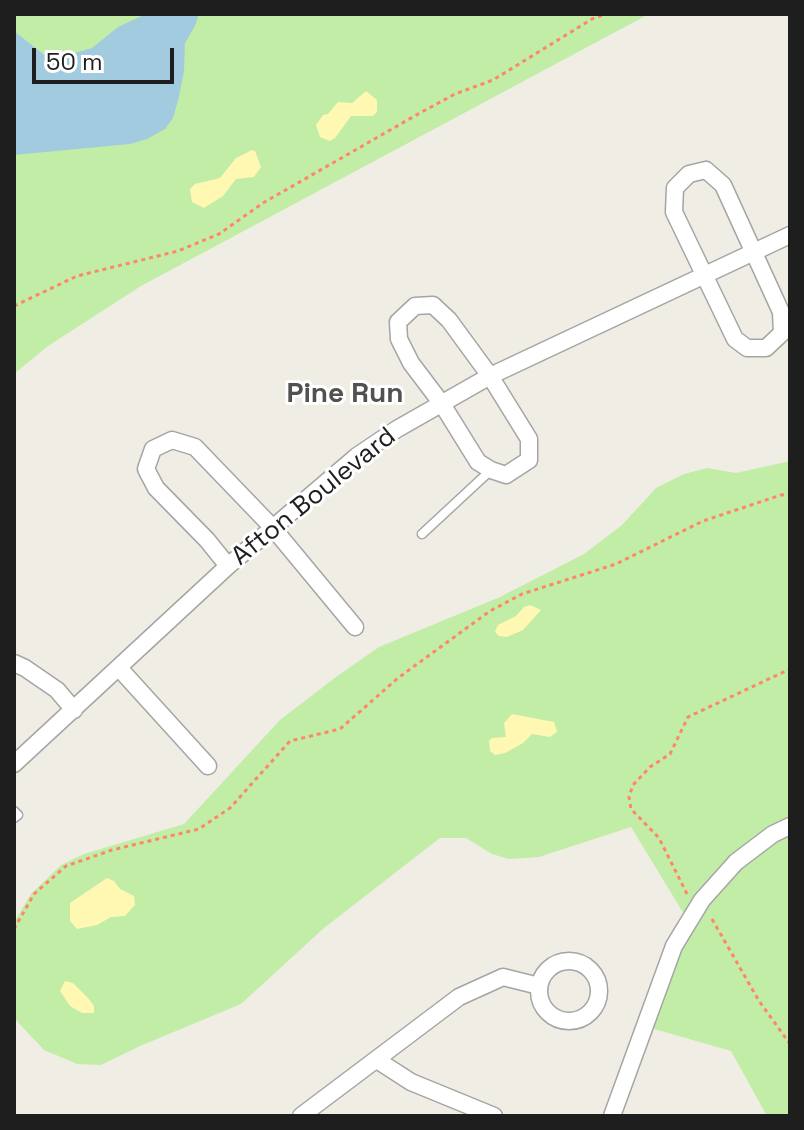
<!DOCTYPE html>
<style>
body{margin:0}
#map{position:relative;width:804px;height:1130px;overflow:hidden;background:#f0ede4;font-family:"Space Grotesk",sans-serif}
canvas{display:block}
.frame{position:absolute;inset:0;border:16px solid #1e1e1e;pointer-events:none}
.scale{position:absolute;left:32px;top:48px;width:142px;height:36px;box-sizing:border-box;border:4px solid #1e1e1e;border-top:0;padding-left:10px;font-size:24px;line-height:28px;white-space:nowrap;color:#1e1e1e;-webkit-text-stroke:6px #fff;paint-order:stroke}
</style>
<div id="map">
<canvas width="804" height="1130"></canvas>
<div class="frame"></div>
<div class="scale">50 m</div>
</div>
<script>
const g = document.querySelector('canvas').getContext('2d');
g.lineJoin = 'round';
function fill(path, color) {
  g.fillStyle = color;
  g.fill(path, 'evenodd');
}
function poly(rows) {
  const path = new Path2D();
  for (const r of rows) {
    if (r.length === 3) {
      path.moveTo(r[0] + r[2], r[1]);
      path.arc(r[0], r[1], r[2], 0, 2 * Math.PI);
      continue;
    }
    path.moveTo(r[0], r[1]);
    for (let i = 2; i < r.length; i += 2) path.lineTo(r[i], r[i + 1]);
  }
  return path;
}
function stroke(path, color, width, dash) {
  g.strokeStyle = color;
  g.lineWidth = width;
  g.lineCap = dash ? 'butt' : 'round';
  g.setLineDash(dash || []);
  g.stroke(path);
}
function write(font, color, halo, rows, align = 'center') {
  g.font = font + ' "Space Grotesk",sans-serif';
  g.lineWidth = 6;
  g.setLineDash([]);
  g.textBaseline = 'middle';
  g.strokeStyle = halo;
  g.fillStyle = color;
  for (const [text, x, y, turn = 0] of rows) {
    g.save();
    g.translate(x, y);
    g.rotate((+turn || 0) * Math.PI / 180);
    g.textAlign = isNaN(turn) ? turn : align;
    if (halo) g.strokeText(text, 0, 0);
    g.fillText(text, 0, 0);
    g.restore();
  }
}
const grass = poly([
 [14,14,649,14,141,286,48,346,14,374],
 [790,461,790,1116,767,1116,731,1051,644,1026,687,919,631,827,539,857,509,859,492,854,466,838,440,838,324,928,241,1004,140,1046,101,1065,77,1064,44,1050,14,1018,14,922,31,894,61,865,84,854,184,824,280,720,336,677,379,647,500,597,584,554,622,525,656,488,684,474,707,468,736,473]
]);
const sand = poly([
 [366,91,377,100,377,112,373,116,351,116,335,138,330,141,320,137,316,125,323,115,328,114,338,102,352,103],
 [252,150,255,151,261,167,254,177,236,179,223,196,204,208,192,202,190,189,195,184,220,178,236,158],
 [530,605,541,610,523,630,507,637,499,636,495,632,498,625,516,616,524,607],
 [512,714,554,722,557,732,550,737,532,734,523,743,505,753,495,755,490,751,489,741,492,738,506,737,504,723],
 [107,878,114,881,120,889,134,896,135,905,125,916,111,917,97,925,77,929,70,921,70,903],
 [65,981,73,983,88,998,94,1006,94,1013,82,1013,70,1006,60,991]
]);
const water = poly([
 [146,14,199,14,195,26,185,43,184,71,178,101,173,118,165,129,147,139,130,144,14,155,14,31,43,54,61,57,92,48,118,27]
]);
const path = poly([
 [14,306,77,276,178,251,219,234,263,203,418,114,455,94,493,80,592,19,606,14],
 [687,894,659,838,631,809,629,797,633,785,650,767,670,754,688,717,790,669],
 [712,919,759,1001,790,1044],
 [14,929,34,894,66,866,112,850,199,829,230,808,290,741,340,729,398,678,490,611,522,594,616,564,703,521,781,495,790,494]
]);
const service = poly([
 [422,534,491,470],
 [14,811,18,815,14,818]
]);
const minor = poly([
 [706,170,723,185,781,312,782,333,766,348,747,348,735,339,674,212,675,188,689,174,706,170],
 [433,305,449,320,490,376,529,439,529,460,506,475,491,470,478,462,442,404,411,363,399,339,398,322,415,306,433,305],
 [228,566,207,540,156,488,146,469,153,449,172,440,195,447,273,528,355,627],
 [14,663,25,668,57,690,74,710],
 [119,668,208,766],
 [14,764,228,566,357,456,397,429,490,376,790,235],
 [569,991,30],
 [377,1060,411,1082,494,1116],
 [301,1116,459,997,503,977,539,986],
 [612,1116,674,946,702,900,736,862,773,834,790,826]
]);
const streetNames = [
 ["Afton Boulevard",314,497,-39]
];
const neighbourhoodNames = [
 ["Pine Run",345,394]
];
fill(grass, '#c2eda7');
fill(sand, '#fff8b3');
fill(water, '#a2cbe0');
stroke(service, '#a5a5a5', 11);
stroke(minor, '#a5a5a5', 19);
stroke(path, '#ff8666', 3, [4, 4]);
stroke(service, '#fff', 8);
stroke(minor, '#fff', 16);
write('26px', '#1e1e1e', '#fff', streetNames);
write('bold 28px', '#515151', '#fff', neighbourhoodNames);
</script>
